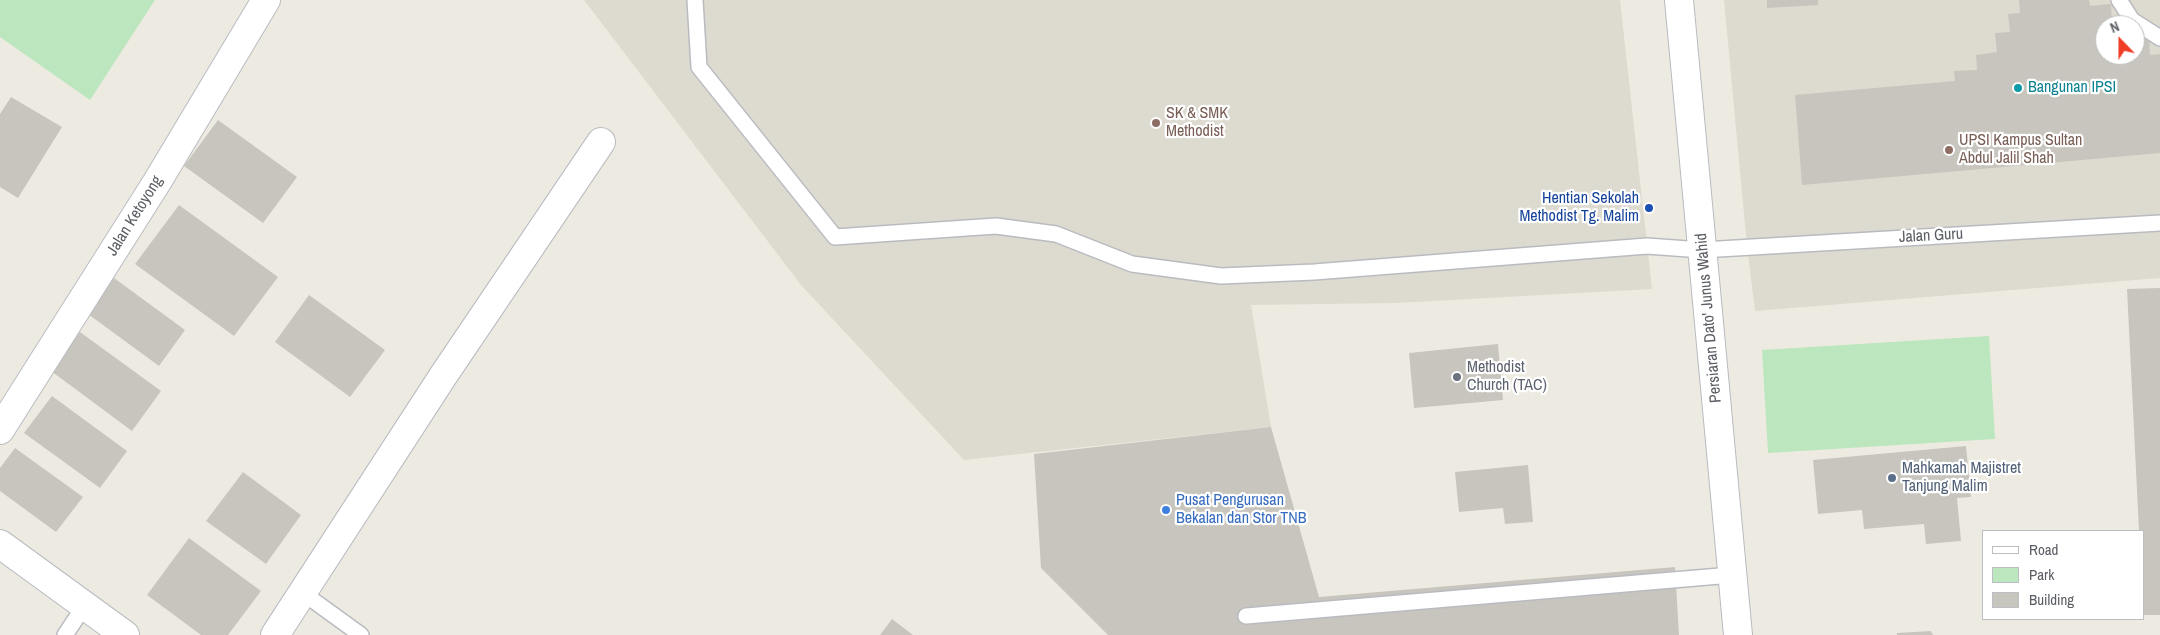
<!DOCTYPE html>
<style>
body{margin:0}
#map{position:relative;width:2160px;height:635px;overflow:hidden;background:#edebe1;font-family:"Archivo Narrow",sans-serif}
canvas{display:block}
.legend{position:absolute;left:1982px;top:530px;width:162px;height:90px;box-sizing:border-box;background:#fff;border:1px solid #bdbec1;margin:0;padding:6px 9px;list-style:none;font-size:15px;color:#5a5d63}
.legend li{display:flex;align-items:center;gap:10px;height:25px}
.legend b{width:25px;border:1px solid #bdbec1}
.north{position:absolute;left:2095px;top:15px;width:50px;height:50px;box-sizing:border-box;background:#fff;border:1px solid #bdbec1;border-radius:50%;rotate:338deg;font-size:14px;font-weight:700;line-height:20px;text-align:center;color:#5a5d63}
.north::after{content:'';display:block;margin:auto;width:18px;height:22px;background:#ef3d26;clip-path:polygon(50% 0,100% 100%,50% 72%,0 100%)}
</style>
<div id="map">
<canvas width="2160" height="635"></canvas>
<ul class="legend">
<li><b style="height:6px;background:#fff"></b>Road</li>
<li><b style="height:14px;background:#bce6be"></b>Park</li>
<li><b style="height:14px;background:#c8c5be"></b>Building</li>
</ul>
<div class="north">N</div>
</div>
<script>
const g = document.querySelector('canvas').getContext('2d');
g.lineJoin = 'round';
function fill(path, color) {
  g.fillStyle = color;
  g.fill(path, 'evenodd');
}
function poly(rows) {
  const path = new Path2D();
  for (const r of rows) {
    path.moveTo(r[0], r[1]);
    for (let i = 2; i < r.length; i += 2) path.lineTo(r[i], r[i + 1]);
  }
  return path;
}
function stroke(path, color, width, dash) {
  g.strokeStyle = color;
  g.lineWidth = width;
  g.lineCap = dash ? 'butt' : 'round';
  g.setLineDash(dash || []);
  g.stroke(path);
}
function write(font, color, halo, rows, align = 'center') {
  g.font = font + ' "Archivo Narrow",sans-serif';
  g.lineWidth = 4.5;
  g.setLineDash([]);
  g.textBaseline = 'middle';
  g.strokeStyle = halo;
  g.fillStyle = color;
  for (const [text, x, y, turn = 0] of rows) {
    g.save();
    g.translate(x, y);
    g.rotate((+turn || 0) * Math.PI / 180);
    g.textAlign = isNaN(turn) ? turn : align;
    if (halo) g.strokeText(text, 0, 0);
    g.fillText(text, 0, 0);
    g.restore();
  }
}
const education = poly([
 [584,0,1620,0,1652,289,1396,303,1251,305,1271,427,964,460,801,285],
 [1724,0,2160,0,2160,278,1755,311,1747,246],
 [2105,25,2135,25,2135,55,2105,55]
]);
const green = poly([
 [0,0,155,0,90,100,0,37],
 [1989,336,1995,439,1768,453,1762,350]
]);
const building = poly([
 [1767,0,1818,0,1818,5,1767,8],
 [2019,0,2089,0,2090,6,2111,4,2112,23,2131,21,2131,25,2105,25,2105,55,2135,55,2135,38,2149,37,2150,55,2160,54,2160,153,1802,185,1795,95,1955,81,1954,71,1977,70,1976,55,1997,52,1995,33,2010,32,2008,14,2020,13],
 [11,97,62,127,18,198,0,187,0,114],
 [218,120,297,177,263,223,184,166],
 [179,205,278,277,234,336,135,264],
 [114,278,185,330,159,366,88,314],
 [2160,288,2160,615,2144,615,2144,531,2139,531,2127,289],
 [309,295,385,350,350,397,275,342],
 [80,332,161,391,132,431,51,371],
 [1498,344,1503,400,1414,408,1409,353],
 [52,396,127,451,100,488,24,433],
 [1271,427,1319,597,1675,567,1679,635,1108,635,1041,568,1034,454],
 [1966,446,1971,497,1957,498,1961,541,1926,544,1924,524,1864,529,1862,510,1818,514,1813,460],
 [15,448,83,497,56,532,0,491,0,468],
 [1528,465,1533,522,1505,524,1503,508,1459,512,1455,472],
 [243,472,301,515,266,564,206,521],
 [189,538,261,591,228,635,201,635,147,595],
 [892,619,913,635,880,635],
 [1931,631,1933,635,1897,635,1897,633]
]);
const service = poly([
 [695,0,699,67,835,237,996,226,1056,234,1132,264,1221,276,1314,272,1647,246,1702,250,2160,223],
 [2119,0,2132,20,2160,38],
 [303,593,361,635],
 [1246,616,1732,575],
 [65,635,85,605]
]);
const minor = poly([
 [0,430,157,182,266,0],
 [275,635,443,376,601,142]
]);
const tertiary = poly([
 [1679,0,1738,635],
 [0,544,125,635]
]);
const markers = [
 [2018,88,5,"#0f9aa8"],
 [1156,123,5,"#8d6e63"],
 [1949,150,5,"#8d6e63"],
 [1649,208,5,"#1a4fb4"],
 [1457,377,5,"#6b7280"],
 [1892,478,5,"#5c6f8a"],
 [1166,510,5,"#3f7fe0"]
];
const cultureNames = [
 ["Bangunan IPSI",2028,88]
];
const educationNames = [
 ["SK & SMK",1166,114],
 ["Methodist",1166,132],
 ["UPSI Kampus Sultan",1959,141],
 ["Abdul Jalil Shah",1959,159]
];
const transitNames = [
 ["Hentian Sekolah",1639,199],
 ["Methodist Tg. Malim",1639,217]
];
const streetNames = [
 ["Jalan Ketoyong",135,216,-58],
 ["Jalan Guru",1931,236,-3],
 ["Persiaran Dato' Junus Wahid",1709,318,-95]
];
const worshipNames = [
 ["Methodist",1467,368],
 ["Church (TAC)",1467,386]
];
const serviceNames = [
 ["Mahkamah Majistret",1902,469],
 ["Tanjung Malim",1902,487]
];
const shopNames = [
 ["Pusat Pengurusan",1176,501],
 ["Bekalan dan Stor TNB",1176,519]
];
fill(education, '#dddad0');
fill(green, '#bce6be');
fill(building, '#c8c5be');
stroke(service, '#b9bbc1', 18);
stroke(minor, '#b9bbc1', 30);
stroke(tertiary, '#b9bbc1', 30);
stroke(service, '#fff', 15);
stroke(minor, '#fff', 28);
stroke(tertiary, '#fff', 28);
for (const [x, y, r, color] of markers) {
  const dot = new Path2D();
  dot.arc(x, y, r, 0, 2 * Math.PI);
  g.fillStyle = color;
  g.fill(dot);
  stroke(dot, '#fff', 2);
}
write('16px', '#0d838f', '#fff', cultureNames, 'left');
write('16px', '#785e54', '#fff', educationNames, 'left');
write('16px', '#164399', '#fff', transitNames, 'right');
write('16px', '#5a5d63', '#fff', streetNames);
write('16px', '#5b616d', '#fff', worshipNames, 'left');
write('16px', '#4e5e75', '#fff', serviceNames, 'left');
write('16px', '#366cbe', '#fff', shopNames, 'left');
</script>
